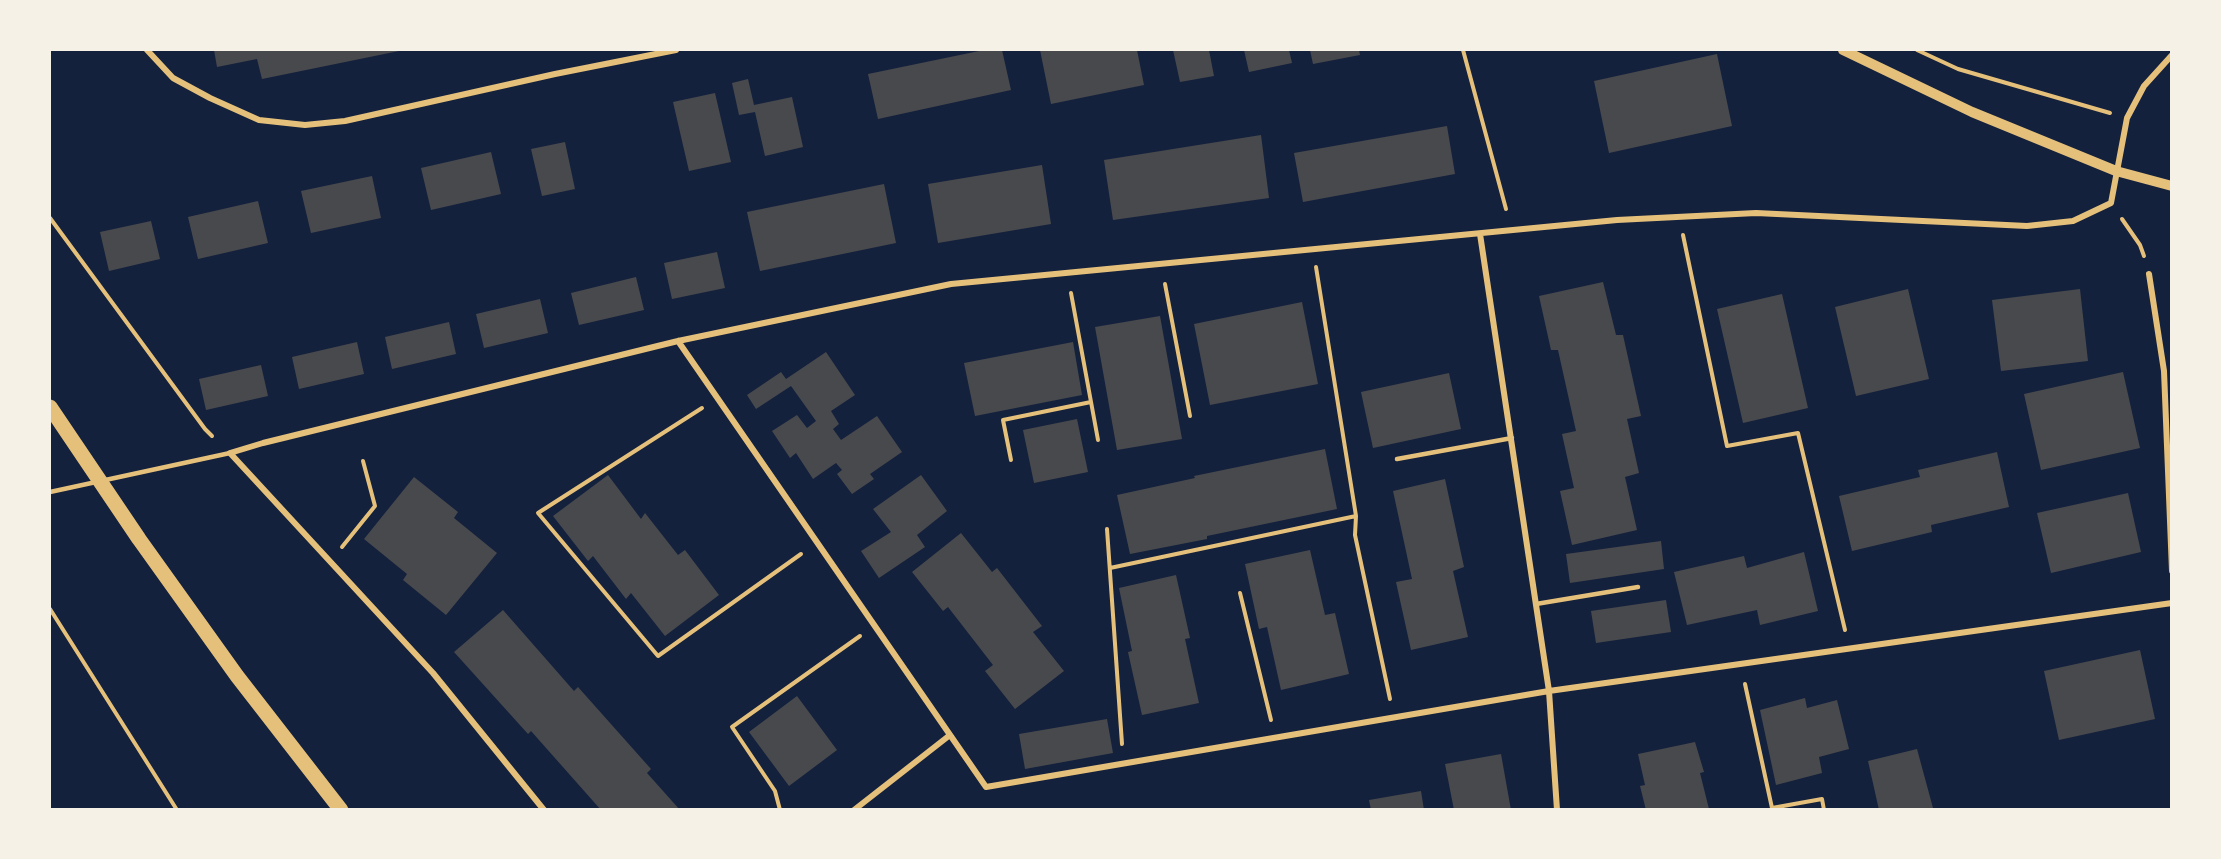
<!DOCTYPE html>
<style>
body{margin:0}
#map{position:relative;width:2221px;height:859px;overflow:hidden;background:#14213d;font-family:"Titillium Web",sans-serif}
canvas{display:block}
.frame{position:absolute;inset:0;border:51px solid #f6f1e7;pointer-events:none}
</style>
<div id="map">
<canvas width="2221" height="859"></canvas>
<div class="frame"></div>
</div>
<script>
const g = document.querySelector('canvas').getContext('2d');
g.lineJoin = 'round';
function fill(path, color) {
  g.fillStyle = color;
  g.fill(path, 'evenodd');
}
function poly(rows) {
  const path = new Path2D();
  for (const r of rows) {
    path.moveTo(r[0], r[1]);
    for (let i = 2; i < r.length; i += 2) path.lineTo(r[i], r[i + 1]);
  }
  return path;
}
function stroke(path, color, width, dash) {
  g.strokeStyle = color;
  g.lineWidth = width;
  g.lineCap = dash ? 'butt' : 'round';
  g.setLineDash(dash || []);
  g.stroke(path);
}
const building = poly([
 [214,50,399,50,399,51,262,79,257,59,217,67],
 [984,50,1002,50,1011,90,878,119,868,74],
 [1040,50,1137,50,1144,85,1051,104],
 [1173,50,1209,50,1214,76,1180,82],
 [1244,50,1289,50,1292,63,1249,72],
 [1310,50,1359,50,1360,55,1313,64],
 [1717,54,1732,126,1609,153,1594,81],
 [748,79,754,105,792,97,803,147,765,156,755,112,739,115,732,83],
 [715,93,731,162,689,171,673,102],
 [1447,126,1455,174,1303,202,1294,153],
 [1261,135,1269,198,1113,220,1104,160],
 [565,142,575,189,542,196,531,149],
 [491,152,501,194,431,210,421,168],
 [1042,165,1051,224,938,243,928,184],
 [372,176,381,218,311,233,301,191],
 [884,184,896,243,760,271,747,212],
 [258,201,268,243,198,259,188,217],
 [151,221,160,259,109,271,100,232],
 [717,252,725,288,672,299,664,263],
 [636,277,644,310,579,325,571,293],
 [1603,282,1616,335,1623,335,1641,416,1627,419,1639,473,1625,477,1637,530,1572,545,1560,491,1574,488,1562,434,1576,431,1558,350,1551,350,1539,296],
 [1908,289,1929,379,1856,396,1835,307],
 [2080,289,2088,361,2001,371,1992,300],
 [1782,294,1808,408,1743,423,1717,309],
 [540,299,548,333,484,348,476,314],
 [1302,302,1318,384,1210,405,1194,324],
 [1160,316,1182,439,1117,450,1095,327],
 [449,322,456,354,392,369,385,337],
 [357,342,364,374,299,389,292,357],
 [1073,342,1082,395,975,416,964,363],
 [826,352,855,395,831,411,839,424,833,429,841,440,877,416,902,452,870,474,874,479,852,494,837,474,842,470,836,463,813,479,796,453,790,458,772,431,797,415,807,428,816,421,791,386,756,409,747,395,781,372,786,379],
 [261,365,268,396,206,410,199,379],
 [2123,372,2140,448,2041,470,2024,394],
 [1449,373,1461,429,1373,448,1361,392],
 [1077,419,1088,472,1034,483,1023,430],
 [1325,449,1337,509,1207,536,1207,539,1130,554,1117,495,1195,478,1194,476],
 [1997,452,2009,507,1931,525,1932,532,1852,551,1839,496,1920,477,1918,470],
 [608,475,641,519,645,513,678,555,685,550,719,595,665,636,631,593,626,599,593,556,588,561,553,516],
 [921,475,947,511,917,535,925,547,879,578,861,551,891,532,873,509],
 [414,477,458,512,454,518,497,553,446,615,403,580,407,574,364,539],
 [1445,479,1464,567,1453,571,1468,637,1411,650,1396,582,1412,579,1393,491],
 [2128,493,2141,552,2051,573,2037,513],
 [961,533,992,572,997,568,1042,626,1033,632,1064,671,1015,709,985,671,993,665,948,607,943,611,912,572],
 [1661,541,1664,569,1570,583,1566,554],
 [1310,550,1325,615,1335,613,1349,674,1281,690,1267,627,1259,629,1245,564],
 [1804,552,1818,611,1760,625,1757,610,1687,625,1674,572,1744,556,1747,568],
 [1176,575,1190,638,1185,639,1199,703,1142,715,1128,652,1132,651,1119,588],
 [1666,600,1671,632,1596,643,1591,611],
 [503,610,574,691,578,687,651,769,647,773,680,810,601,810,531,731,528,734,454,652],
 [2140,650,2155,719,2059,740,2044,671],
 [797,696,837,750,789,786,749,732],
 [1805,698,1807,708,1837,700,1849,749,1819,757,1822,773,1776,785,1760,710],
 [1107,719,1113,753,1025,769,1019,734],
 [1695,742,1704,772,1700,773,1709,809,1646,810,1640,786,1645,785,1638,754],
 [1917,749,1933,808,1879,810,1868,761],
 [1501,754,1511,810,1454,810,1445,764],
 [1421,791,1424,810,1371,810,1369,800]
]);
const path = poly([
 [1463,50,1506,209],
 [1917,50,1958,69,2110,113],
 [50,218,205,429,212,436],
 [2122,219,2140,245,2144,256],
 [1683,235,1727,446,1798,433,1845,630],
 [1165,284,1190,416],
 [1071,293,1098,440],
 [702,408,538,513,658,656,801,554],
 [1011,460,1003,420,1091,402],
 [1356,516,1355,535,1390,699],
 [1107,529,1122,744],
 [342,547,375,506,363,461],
 [1110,568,1356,516,1316,267],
 [1240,593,1271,720],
 [50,609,177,810],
 [1745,684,1772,808,1822,799,1824,810],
 [780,810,775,791,732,727,860,636]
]);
const service = poly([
 [1397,459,1512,438],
 [50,492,230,453],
 [1536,604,1638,587]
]);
const minor = poly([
 [147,50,173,78,210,98,259,120,305,125,345,121,555,74,676,50],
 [1480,234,1549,691,1557,810],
 [2149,274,2164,371,2172,571],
 [678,341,986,787,1549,691,2172,603],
 [544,810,433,673,230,453,263,443,678,341,951,284,1617,220,1756,213,2027,226,2073,221,2111,203,2127,118,2144,86,2172,55],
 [854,810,950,735]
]);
const tertiary = poly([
 [1843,50,1972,112,2116,171,2172,186]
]);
const primary = poly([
 [50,407,139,539,237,676,341,810]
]);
fill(building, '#48494c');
stroke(path, '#e5c07b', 4);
stroke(service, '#e5c07b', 4.5);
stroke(minor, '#e5c07b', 6);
stroke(tertiary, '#e5c07b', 10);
stroke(primary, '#e5c07b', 15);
</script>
